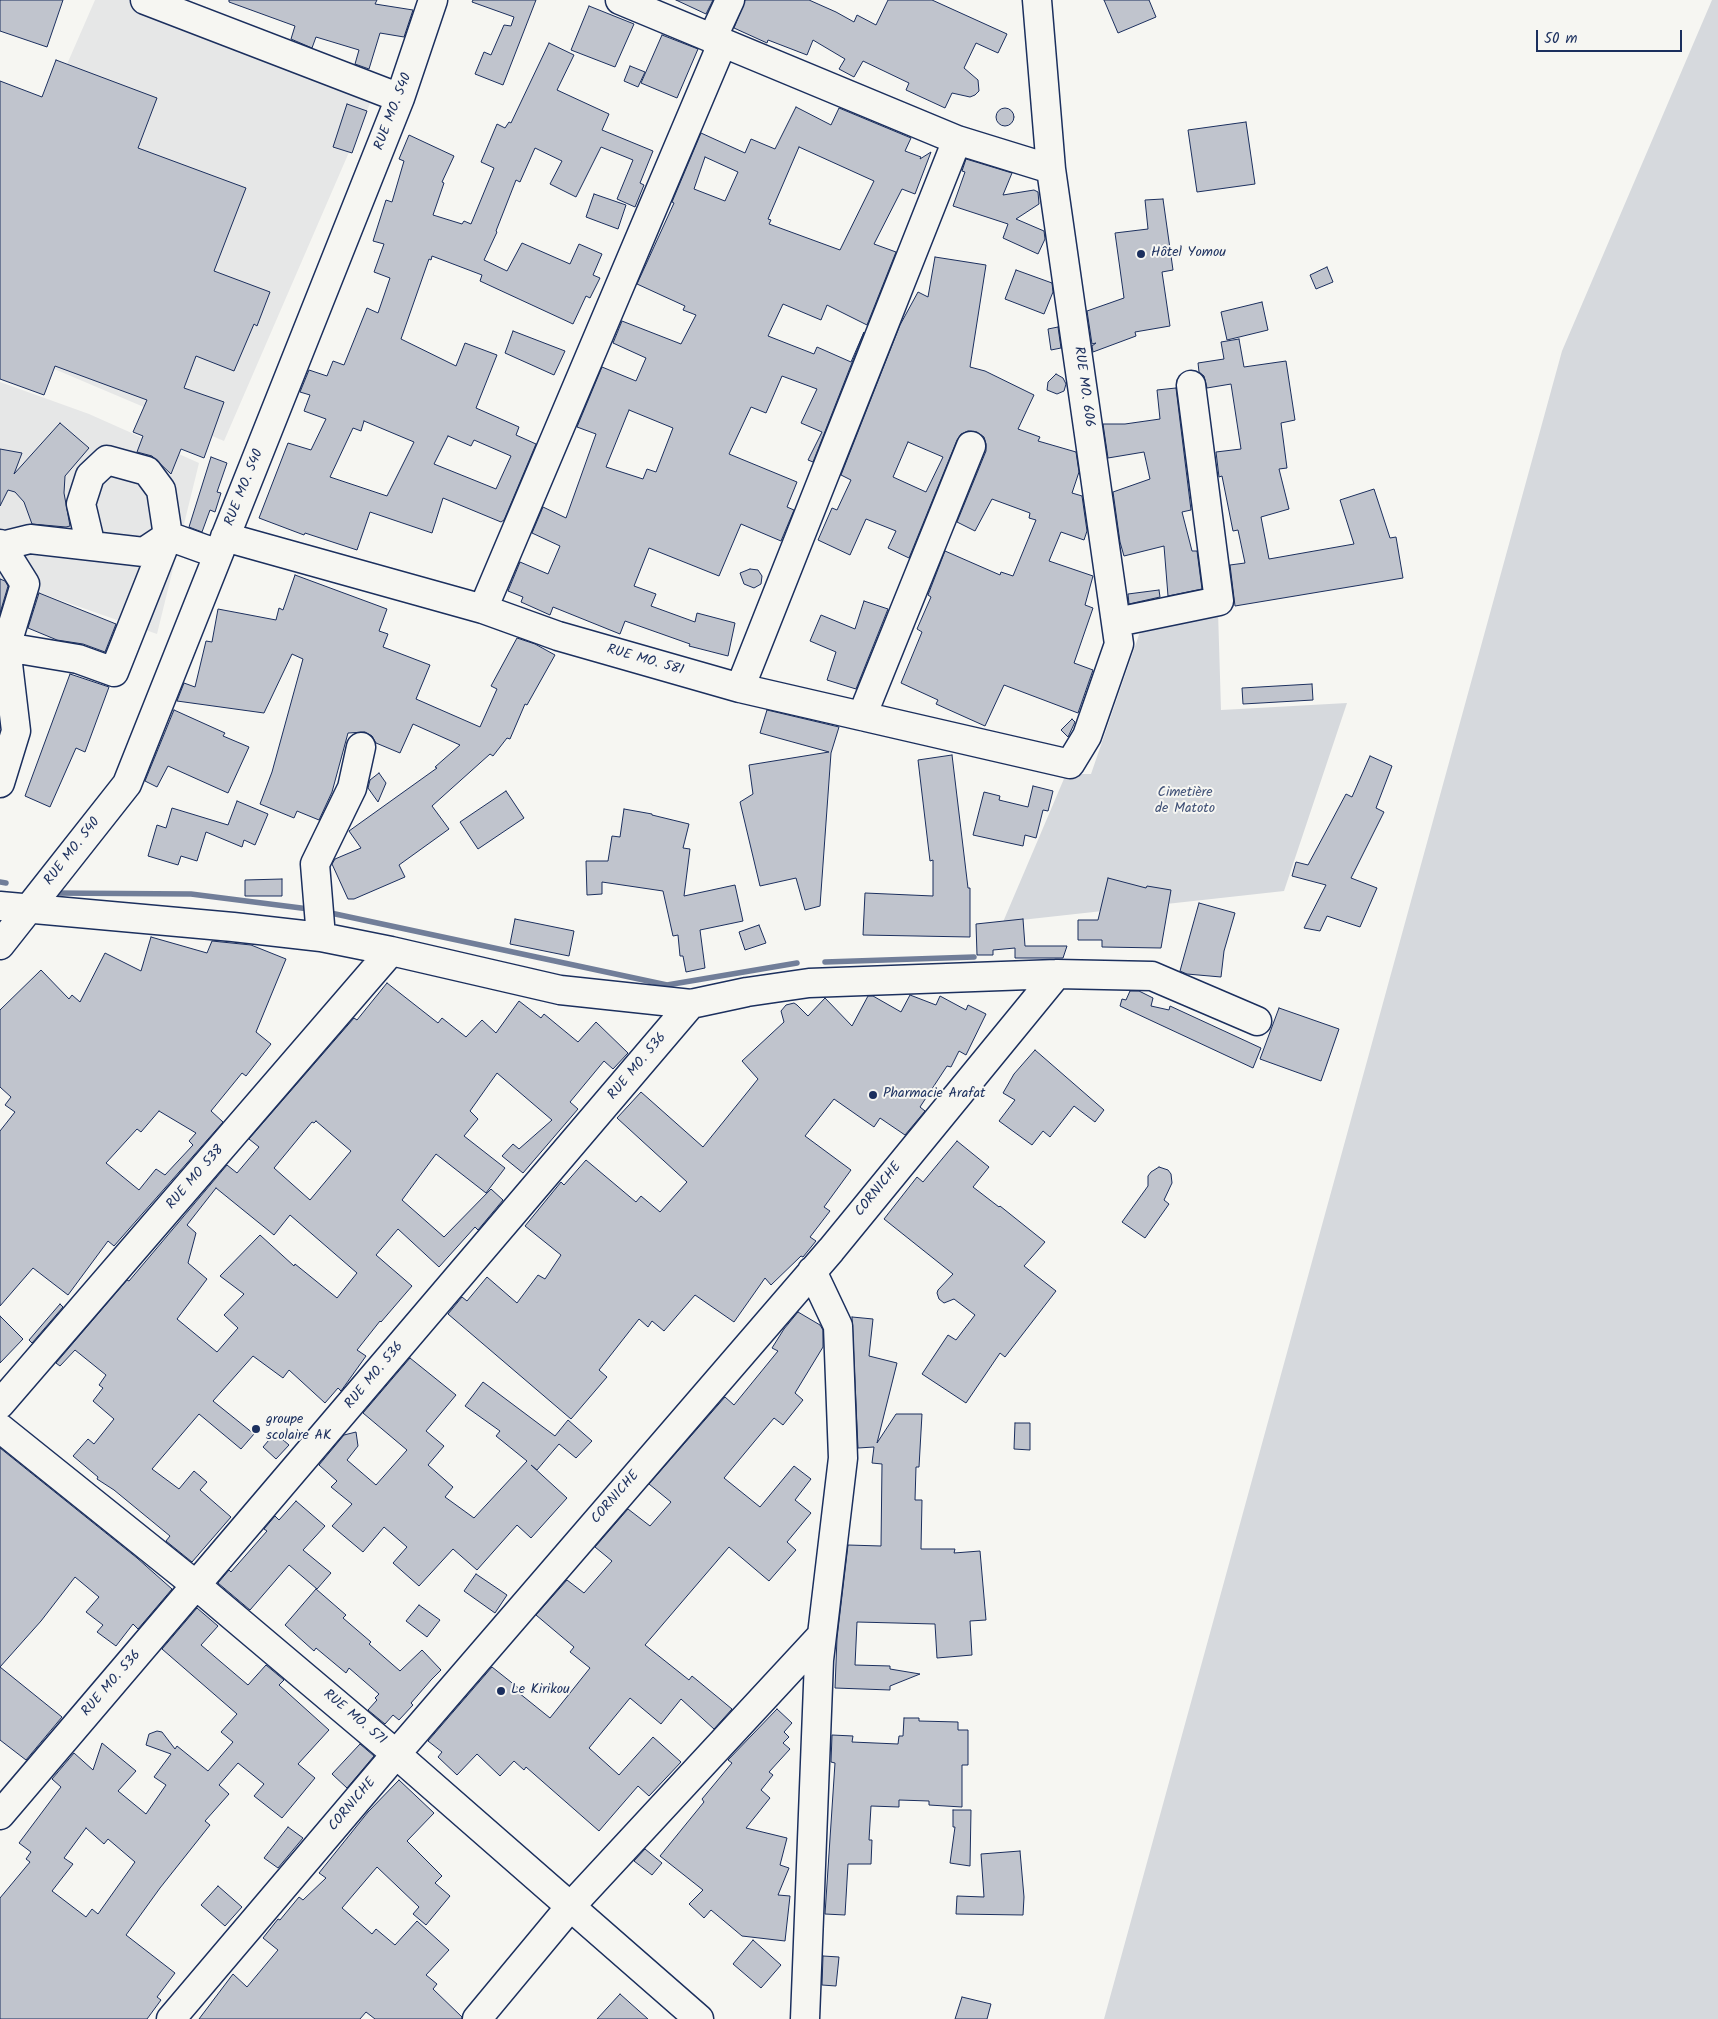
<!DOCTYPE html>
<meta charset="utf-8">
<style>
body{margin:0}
#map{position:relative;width:1718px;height:2019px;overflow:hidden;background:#f6f6f2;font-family:Kalam,sans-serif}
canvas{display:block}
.scale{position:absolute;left:1536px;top:30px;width:146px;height:22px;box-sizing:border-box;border:2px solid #1b2f5e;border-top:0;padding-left:6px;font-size:15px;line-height:18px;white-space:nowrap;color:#1b2f5e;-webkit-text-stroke:4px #f6f6f2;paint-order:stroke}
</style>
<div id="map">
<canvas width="1718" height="2019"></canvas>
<div class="scale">50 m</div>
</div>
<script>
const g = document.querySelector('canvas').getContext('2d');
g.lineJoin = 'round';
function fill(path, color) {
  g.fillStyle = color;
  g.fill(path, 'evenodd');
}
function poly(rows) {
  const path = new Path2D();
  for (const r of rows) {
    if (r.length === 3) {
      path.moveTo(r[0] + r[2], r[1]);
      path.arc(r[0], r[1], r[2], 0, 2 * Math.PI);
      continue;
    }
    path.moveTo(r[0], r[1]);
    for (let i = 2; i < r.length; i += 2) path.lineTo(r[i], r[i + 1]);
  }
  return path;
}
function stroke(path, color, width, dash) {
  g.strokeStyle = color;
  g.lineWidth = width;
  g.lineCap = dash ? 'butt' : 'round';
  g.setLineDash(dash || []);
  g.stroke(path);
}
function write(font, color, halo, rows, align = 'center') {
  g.font = font + ' Kalam,sans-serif';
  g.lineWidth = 4;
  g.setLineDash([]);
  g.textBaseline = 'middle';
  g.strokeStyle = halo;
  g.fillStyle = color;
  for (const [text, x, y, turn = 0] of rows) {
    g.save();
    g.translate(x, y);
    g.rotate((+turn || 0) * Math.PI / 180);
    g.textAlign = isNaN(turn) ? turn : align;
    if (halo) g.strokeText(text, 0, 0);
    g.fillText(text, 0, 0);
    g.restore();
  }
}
const built = poly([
 [95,0,140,0,372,99,224,441,0,346,0,218],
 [0,382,89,414,199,463,157,634,0,579]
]);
const green = poly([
 [1712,0,1718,0,1718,2019,1104,2019,1562,351],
 [1218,611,1221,710,1347,703,1284,891,1003,922,1066,774,1091,774,1141,629]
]);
const stream = poly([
 [0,882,6,883],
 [52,893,191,894,309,909],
 [326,912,667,985,797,963],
 [825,962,974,957]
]);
const building = poly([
 [0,0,63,0,47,47,0,31,0,0],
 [229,0,377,0,375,4,413,10,404,37,380,33,369,69,355,64,359,50,316,37,312,48,291,39,295,26,229,2,229,0],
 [473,0,536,0,503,85,475,74,484,52,491,55,504,25,511,26,514,17,472,2,473,0],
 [676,0,713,0,706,14,676,0],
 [745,0,809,0,836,12,854,22,857,15,876,25,888,0,932,0,1007,34,998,53,976,43,964,68,978,80,979,91,975,95,970,97,952,93,945,108,906,90,909,83,863,61,854,77,839,69,845,59,813,40,807,55,768,40,767,43,734,28,745,0],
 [1104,0,1149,0,1156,17,1118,33,1104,0],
 [589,6,634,24,615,67,571,50,589,6],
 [662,35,698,49,677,98,641,83,662,35],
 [549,43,574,55,557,90,609,114,602,130,653,151,640,183,644,185,635,207,617,199,633,160,601,147,576,197,550,184,562,161,535,148,520,182,516,180,496,231,497,232,484,260,507,271,522,243,570,264,579,244,602,254,593,275,600,278,590,298,586,296,573,324,480,281,482,275,432,256,431,260,429,259,401,339,456,366,465,343,497,355,476,408,519,427,516,435,536,444,504,520,501,522,443,498,432,533,370,512,357,550,305,533,304,535,259,518,288,443,311,450,326,419,304,411,310,395,300,392,309,370,327,376,333,361,344,365,367,308,378,313,390,278,374,272,384,244,373,241,386,200,392,202,404,161,399,159,409,135,454,156,442,182,444,183,433,215,462,224,464,221,471,224,494,168,481,162,497,124,505,128,509,122,511,123,549,43],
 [364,421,414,442,387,496,330,477,353,428,361,431,364,421],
 [448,436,471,446,474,440,511,456,496,489,434,464,448,436],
 [56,60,157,98,138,148,246,188,214,271,270,292,257,326,254,324,234,371,196,356,184,388,224,402,204,458,181,449,171,474,152,456,137,452,143,436,133,432,147,400,55,366,44,395,0,379,0,81,42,97,56,60],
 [630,66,645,72,638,87,624,81,630,66],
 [347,104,367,111,352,153,333,147,347,104],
 [796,107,831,125,839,108,911,138,905,151,921,157,920,159,931,152,915,194,902,189,874,244,896,252,867,325,827,305,821,320,783,304,768,336,814,354,817,347,851,362,864,332,813,462,808,460,822,432,801,423,817,389,782,376,766,413,751,407,729,454,797,482,787,507,794,510,781,541,741,524,719,576,649,548,634,586,656,594,651,606,695,622,697,613,735,623,728,656,689,646,690,644,625,621,620,634,553,607,550,615,521,602,523,597,508,591,520,562,548,574,560,546,532,533,543,507,566,518,596,434,577,427,602,367,636,381,646,358,613,343,622,321,681,344,696,315,683,310,685,306,637,284,674,203,672,202,701,133,745,153,751,139,775,149,796,107],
 [799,147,874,181,840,250,769,224,771,220,768,219,799,147],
 [705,157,738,172,725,201,694,189,705,157],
 [629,410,673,428,656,472,647,469,643,479,606,467,629,410],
 [1005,117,9],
 [1246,122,1255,184,1197,192,1188,130,1246,122],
 [966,159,1012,173,1003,195,1034,190,1038,192,1039,204,1016,219,1044,231,1045,239,1038,254,1003,238,1008,224,953,206,965,172,962,171,966,159],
 [594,194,626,205,618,229,586,217,594,194],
 [1163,199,1173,270,1162,272,1170,326,1135,332,1136,336,1093,352,1092,346,1096,343,1092,344,1087,311,1124,298,1115,233,1148,229,1145,200,1163,199],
 [935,257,986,265,970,367,985,371,1034,395,1018,429,1040,437,1038,441,1076,452,1079,472,1072,493,1082,496,1087,531,1084,540,1061,532,1049,561,1093,576,1085,605,1093,608,1074,663,1093,670,1078,713,1004,685,985,726,936,704,938,700,901,683,922,632,917,629,931,597,928,595,945,551,1000,575,1001,572,1013,576,1036,520,1029,518,1030,513,992,499,975,531,957,522,986,451,986,444,984,437,977,432,968,431,961,434,957,440,909,558,888,548,896,531,866,519,850,555,818,540,832,508,837,510,851,480,841,475,900,325,918,292,928,297,935,257],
 [908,442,943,457,926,492,893,477,908,442],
 [1327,267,1333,282,1316,289,1310,275,1327,267],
 [1016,270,1052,283,1053,292,1044,314,1005,299,1016,270],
 [1262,302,1268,330,1227,340,1221,312,1262,302],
 [1058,327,1061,348,1051,350,1048,329,1058,327],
 [513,331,565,351,554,375,505,353,513,331],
 [1239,339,1244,367,1286,361,1295,420,1281,423,1287,468,1279,469,1289,509,1261,517,1269,559,1354,544,1340,500,1374,489,1390,538,1396,537,1403,578,1235,606,1230,565,1245,563,1238,530,1233,531,1222,476,1219,477,1216,452,1241,449,1231,384,1207,388,1204,376,1199,372,1198,363,1224,359,1221,342,1239,339],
 [1056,374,1063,378,1066,384,1064,391,1057,394,1047,390,1048,382,1056,374],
 [1176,388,1191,510,1182,512,1192,551,1197,551,1202,589,1168,596,1164,546,1124,556,1120,542,1113,492,1150,479,1144,452,1108,458,1103,424,1125,424,1160,419,1157,390,1176,388],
 [60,423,89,448,65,476,64,493,70,526,66,527,32,524,24,502,15,492,8,490,0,506,0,449,22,453,14,474,60,423],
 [211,457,227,463,217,492,221,493,215,512,210,510,202,532,189,527,211,457],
 [750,569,758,570,762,576,761,584,754,588,744,584,740,573,750,569],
 [295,575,387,609,379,631,388,634,383,647,430,665,416,699,480,727,497,689,491,686,517,638,535,644,555,655,527,705,525,704,510,739,507,738,493,756,490,754,432,806,449,829,399,865,405,877,354,899,348,899,332,864,335,859,361,848,349,831,437,768,435,767,460,745,413,724,400,753,376,743,372,736,365,732,348,733,332,792,319,820,297,811,294,818,260,804,272,772,303,659,292,654,264,713,177,701,184,683,195,687,206,641,212,642,218,609,276,620,279,608,283,610,295,575],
 [0,579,5,581,8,586,0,613,0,579],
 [1159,590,1160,597,1129,604,1128,594,1159,590],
 [39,593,116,624,105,652,83,644,57,640,28,628,39,593],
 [864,601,888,609,856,689,827,680,836,652,810,641,821,615,855,629,864,601],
 [70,674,109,687,85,752,76,748,50,807,25,796,70,674],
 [1312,684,1313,700,1243,704,1242,688,1312,684],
 [174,710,225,733,223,736,249,747,228,793,168,766,157,787,145,781,174,710],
 [767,710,839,727,831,753,820,906,805,910,796,878,760,886,740,802,753,794,749,765,829,752,760,733,767,710],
 [1072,719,1075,722,1068,737,1061,730,1072,719],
 [952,755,968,888,970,888,970,937,863,935,865,893,933,896,933,860,930,861,918,760,952,755],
 [1370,756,1392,766,1376,808,1384,812,1351,878,1377,888,1360,927,1327,916,1320,931,1304,928,1326,885,1292,876,1296,862,1308,865,1346,794,1352,797,1370,756],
 [379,773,386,783,378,802,368,788,370,780,379,773],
 [1033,786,1053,791,1048,811,1043,810,1036,838,1025,835,1023,846,973,835,984,792,1000,796,999,800,1028,807,1033,786],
 [506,791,524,818,478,849,460,822,506,791],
 [237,801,268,814,255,845,244,840,242,847,206,832,197,861,181,856,178,865,148,856,157,825,166,828,172,808,228,825,237,801],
 [624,809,652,814,652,815,689,824,683,848,690,849,684,896,735,885,743,921,700,930,705,968,686,972,683,956,680,956,678,935,673,936,663,891,602,882,602,894,587,895,586,861,608,861,612,836,620,837,624,809],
 [1108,878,1146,888,1147,886,1171,890,1161,948,1102,947,1102,940,1078,940,1078,920,1098,920,1108,878],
 [282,879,282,896,245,896,245,880,282,879],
 [1199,903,1235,913,1224,951,1221,977,1187,974,1180,971,1199,903],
 [515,919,574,931,569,956,510,944,515,919],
 [1023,919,1025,946,1067,946,1063,958,1015,958,1015,948,993,950,993,955,977,955,976,924,1023,919],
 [759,925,766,943,745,950,739,932,759,925],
 [151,937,207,953,212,941,251,945,286,959,256,1032,271,1044,246,1076,242,1073,211,1111,223,1122,114,1246,108,1241,68,1295,33,1268,0,1306,0,1131,15,1112,5,1105,11,1097,0,1087,0,1010,41,970,69,999,72,995,80,1002,105,953,141,971,151,937],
 [159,1111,196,1133,189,1141,193,1145,165,1175,156,1169,139,1190,106,1163,137,1129,141,1132,159,1111],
 [387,983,438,1023,442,1018,466,1037,482,1020,496,1033,519,1001,541,1018,544,1014,578,1042,596,1022,628,1053,613,1069,604,1061,570,1102,578,1109,523,1173,502,1156,513,1144,519,1149,552,1120,497,1073,470,1111,478,1119,464,1136,505,1168,486,1193,436,1154,402,1200,444,1237,491,1189,503,1200,478,1230,475,1227,439,1267,398,1229,376,1255,412,1286,381,1322,380,1321,357,1350,366,1356,341,1391,338,1388,325,1403,289,1370,283,1378,253,1356,213,1401,254,1434,241,1449,199,1414,152,1469,179,1489,194,1471,207,1482,200,1490,231,1517,192,1562,166,1541,170,1536,114,1490,97,1479,98,1477,73,1456,88,1439,94,1444,114,1419,93,1401,103,1388,99,1385,106,1375,75,1350,60,1366,56,1363,127,1280,129,1281,227,1165,237,1173,259,1147,249,1139,354,1018,357,1020,387,983],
 [316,1121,351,1151,310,1200,274,1168,312,1122,314,1123,316,1121],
 [216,1188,274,1235,290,1215,357,1273,337,1298,295,1264,294,1266,260,1235,220,1276,244,1294,224,1315,238,1328,217,1352,177,1319,207,1279,188,1263,196,1233,187,1225,216,1188],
 [1130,991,1139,991,1153,998,1151,1006,1169,1010,1170,1006,1261,1048,1253,1068,1120,1006,1122,999,1126,1000,1130,991],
 [910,995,936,1005,940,996,966,1010,968,1005,986,1014,966,1055,959,1051,951,1067,947,1066,920,1107,925,1111,905,1135,880,1118,874,1127,834,1099,805,1136,851,1170,824,1207,830,1211,810,1237,816,1241,803,1257,801,1256,771,1285,765,1278,734,1322,695,1295,664,1331,652,1321,648,1327,639,1319,599,1370,607,1377,571,1419,448,1314,462,1297,467,1301,487,1277,517,1303,538,1275,545,1279,561,1255,525,1226,561,1182,564,1185,586,1160,636,1202,641,1196,660,1212,687,1182,617,1118,641,1092,703,1147,758,1079,742,1061,784,1022,781,1011,786,1005,794,1003,797,1005,808,1016,825,998,852,1026,868,996,873,996,901,1012,910,995],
 [1279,1008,1339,1029,1321,1081,1260,1059,1279,1008],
 [1035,1050,1104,1110,1095,1122,1074,1106,1050,1137,1043,1131,1032,1145,999,1121,1015,1100,1003,1093,1014,1074,1035,1050],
 [957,1141,989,1167,973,1187,999,1207,1000,1206,1045,1242,1024,1266,1056,1291,1005,1357,1000,1353,966,1403,922,1374,948,1335,956,1340,975,1315,954,1299,944,1303,939,1299,937,1293,938,1290,953,1274,884,1219,917,1177,923,1182,957,1141],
 [1159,1167,1168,1170,1171,1174,1172,1183,1164,1200,1169,1204,1145,1238,1122,1222,1148,1186,1148,1176,1151,1172,1159,1167],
 [60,1304,63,1307,32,1343,29,1340,60,1304],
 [798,1312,820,1325,823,1330,823,1347,795,1393,803,1400,783,1425,774,1418,724,1478,760,1507,794,1466,811,1479,795,1500,811,1513,787,1542,796,1550,769,1581,729,1547,645,1645,689,1680,692,1676,732,1709,714,1729,681,1699,661,1724,630,1698,589,1748,619,1775,653,1737,681,1762,649,1796,638,1786,599,1831,526,1767,524,1770,514,1761,500,1776,477,1754,457,1775,438,1757,442,1752,428,1741,492,1667,521,1690,519,1693,550,1718,590,1668,570,1652,574,1647,536,1615,567,1580,584,1593,612,1561,595,1547,628,1509,650,1526,671,1502,649,1484,725,1397,734,1405,778,1351,772,1348,784,1329,798,1312],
 [0,1316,23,1339,0,1363,0,1316],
 [852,1317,873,1319,869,1356,897,1363,877,1443,896,1414,922,1414,919,1467,916,1467,915,1500,922,1500,921,1549,955,1549,954,1553,980,1551,986,1620,970,1621,972,1655,937,1658,935,1624,857,1622,855,1665,890,1666,890,1669,920,1674,890,1686,890,1690,835,1688,837,1638,848,1545,881,1546,882,1464,872,1463,874,1447,858,1448,852,1317],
 [410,1358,456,1395,426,1431,444,1446,428,1465,453,1487,445,1497,474,1518,527,1461,496,1436,500,1431,465,1406,483,1382,555,1436,568,1420,592,1441,576,1458,559,1444,537,1470,531,1465,567,1498,531,1538,517,1525,477,1570,453,1549,419,1586,393,1563,407,1547,384,1527,363,1552,332,1526,352,1504,331,1487,337,1481,319,1465,344,1435,356,1432,358,1446,347,1460,376,1485,407,1450,363,1413,410,1358],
 [1015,1423,1030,1423,1030,1450,1014,1449,1015,1423],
 [275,1433,289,1445,276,1459,263,1447,275,1433],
 [0,1448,137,1558,172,1589,138,1629,133,1624,116,1646,97,1632,103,1625,86,1612,99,1597,75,1577,41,1621,0,1667,0,1448],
 [296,1501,325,1526,303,1550,331,1573,317,1589,289,1565,250,1610,218,1583,229,1570,231,1572,267,1531,264,1529,275,1516,279,1520,296,1501],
 [476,1574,507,1595,495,1613,464,1591,476,1574],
 [316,1589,346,1615,343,1618,371,1642,369,1644,400,1671,422,1650,441,1670,431,1680,411,1703,413,1705,399,1720,393,1715,385,1724,368,1710,377,1700,375,1698,379,1694,349,1668,346,1673,316,1648,314,1651,285,1625,316,1589],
 [419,1605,440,1620,427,1637,406,1621,419,1605],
 [197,1608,218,1626,201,1645,248,1685,266,1665,284,1680,279,1685,329,1730,298,1764,315,1778,282,1818,254,1796,264,1784,238,1763,219,1785,229,1794,205,1821,210,1825,160,1888,126,1935,175,1973,157,1997,161,2000,147,2019,0,2019,0,1898,30,1862,26,1859,31,1852,19,1843,61,1787,52,1779,74,1753,93,1770,102,1743,136,1771,118,1791,146,1814,166,1785,154,1777,171,1754,146,1745,149,1734,157,1731,162,1732,175,1749,177,1746,208,1771,233,1742,221,1732,237,1714,162,1649,197,1608],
 [86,1828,104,1844,108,1839,135,1862,98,1914,92,1909,86,1917,52,1891,73,1864,64,1858,86,1828],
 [0,1667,62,1717,26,1760,0,1740,0,1667],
 [777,1709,792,1723,784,1732,789,1737,783,1743,790,1749,769,1772,773,1775,761,1790,770,1798,746,1828,787,1838,780,1865,789,1868,778,1895,790,1896,785,1941,742,1936,711,1910,704,1918,689,1904,703,1890,660,1856,704,1802,702,1799,732,1763,728,1760,777,1709],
 [904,1718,919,1718,919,1721,958,1722,958,1730,968,1730,968,1765,962,1765,962,1807,929,1805,929,1801,899,1800,899,1807,871,1806,869,1840,872,1840,871,1864,848,1864,845,1915,825,1914,835,1763,831,1762,832,1735,853,1736,852,1742,898,1744,899,1736,903,1736,904,1718],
 [360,1744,374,1756,347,1788,332,1774,360,1744],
 [399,1780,434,1813,407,1841,442,1876,435,1883,450,1896,426,1925,413,1914,419,1907,377,1867,342,1908,372,1934,376,1929,395,1945,417,1921,449,1950,426,1975,437,1984,433,1989,462,2017,462,2019,375,2019,366,2012,360,2019,199,2019,233,1974,247,1987,278,1950,263,1938,278,1919,280,1920,299,1897,303,1900,326,1878,319,1873,368,1812,399,1780],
 [953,1810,971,1810,970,1866,950,1863,955,1827,953,1827,953,1810],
 [288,1827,303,1838,278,1868,264,1858,288,1827],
 [645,1849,662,1863,652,1875,634,1861,645,1849],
 [1020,1851,1024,1897,1023,1915,956,1914,957,1896,984,1897,981,1854,1020,1851],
 [218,1886,242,1907,225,1926,201,1905,218,1886],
 [753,1940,781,1965,761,1988,733,1964,753,1940],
 [823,1956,839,1957,836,1986,822,1985,823,1956],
 [620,1994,648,2019,597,2019,620,1994],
 [962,1997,991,2004,987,2019,955,2019,962,1997]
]);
const minor = poly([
 [145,0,400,98],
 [620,0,957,140,1051,169],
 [712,39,730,0],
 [225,537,483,609,558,636,740,688,1070,764,1087,736,1119,644,1051,169,1037,0],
 [0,544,25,584,6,647,0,652],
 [2,546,30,539,144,552,168,536,218,554],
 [483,609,722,44],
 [1117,622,1219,601,1191,385],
 [0,644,6,647,16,731,0,783],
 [6,647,78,659,114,672,168,536,161,490,147,471,107,460,90,476,81,504,91,546],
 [740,688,957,140],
 [862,716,971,446],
 [0,906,233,927,321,937,391,951,560,990,691,1004,747,992,809,983,1057,974,1152,976,1257,1021],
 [321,937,315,864,352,788,361,747],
 [0,945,127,784,400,98,433,0],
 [0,1404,391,951],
 [0,1428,197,1586,396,1754,699,2019],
 [0,1815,691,1004],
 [171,2019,396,1754,831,1250,1057,974],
 [477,2019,570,1907,822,1635],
 [805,2019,819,1660,843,1458,838,1326,812,1271]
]);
const markers = [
 [1141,254,5,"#1b2f5e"],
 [873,1095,5,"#1b2f5e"],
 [256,1429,5,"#1b2f5e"],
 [501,1691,5,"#1b2f5e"]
];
const streetNames = [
 ["RUE MO. 540",394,112,-69],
 ["RUE MO. 606",1083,387,82],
 ["RUE MO. 540",245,488,-68],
 ["RUE MO. 581",645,661,16],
 ["RUE MO. 540",73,852,-52],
 ["RUE MO. 536",638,1067,-50],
 ["RUE MO 538",196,1178,-49],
 ["CORNICHE",879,1190,-51],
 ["RUE MO. 536",375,1376,-50],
 ["CORNICHE",616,1498,-49],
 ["RUE MO. 536",112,1684,-49],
 ["RUE MO. 571",354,1718,40],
 ["CORNICHE",353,1805,-50]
];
const poiNames = [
 ["Hôtel Yomou",1151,254],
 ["Pharmacie Arafat",883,1095],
 ["groupe",266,1421],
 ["scolaire AK",266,1437],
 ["Le Kirikou",511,1691]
];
const parkNames = [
 ["Cimetière",1185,794],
 ["de Matoto",1185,810]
];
fill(built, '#e6e7e7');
fill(green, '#d6d9dd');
stroke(stream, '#717e99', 5.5);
fill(building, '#c0c4cd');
stroke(building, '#1b2f5e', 1);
stroke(minor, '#1b2f5e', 31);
stroke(minor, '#f6f6f2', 28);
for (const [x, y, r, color] of markers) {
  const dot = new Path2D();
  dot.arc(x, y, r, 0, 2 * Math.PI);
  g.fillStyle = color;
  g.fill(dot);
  stroke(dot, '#f6f6f2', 2);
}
write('14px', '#1b2f5e', '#f6f6f2', streetNames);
write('14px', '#1b2f5e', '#f6f6f2', poiNames, 'left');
write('14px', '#405177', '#f6f6f2', parkNames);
</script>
